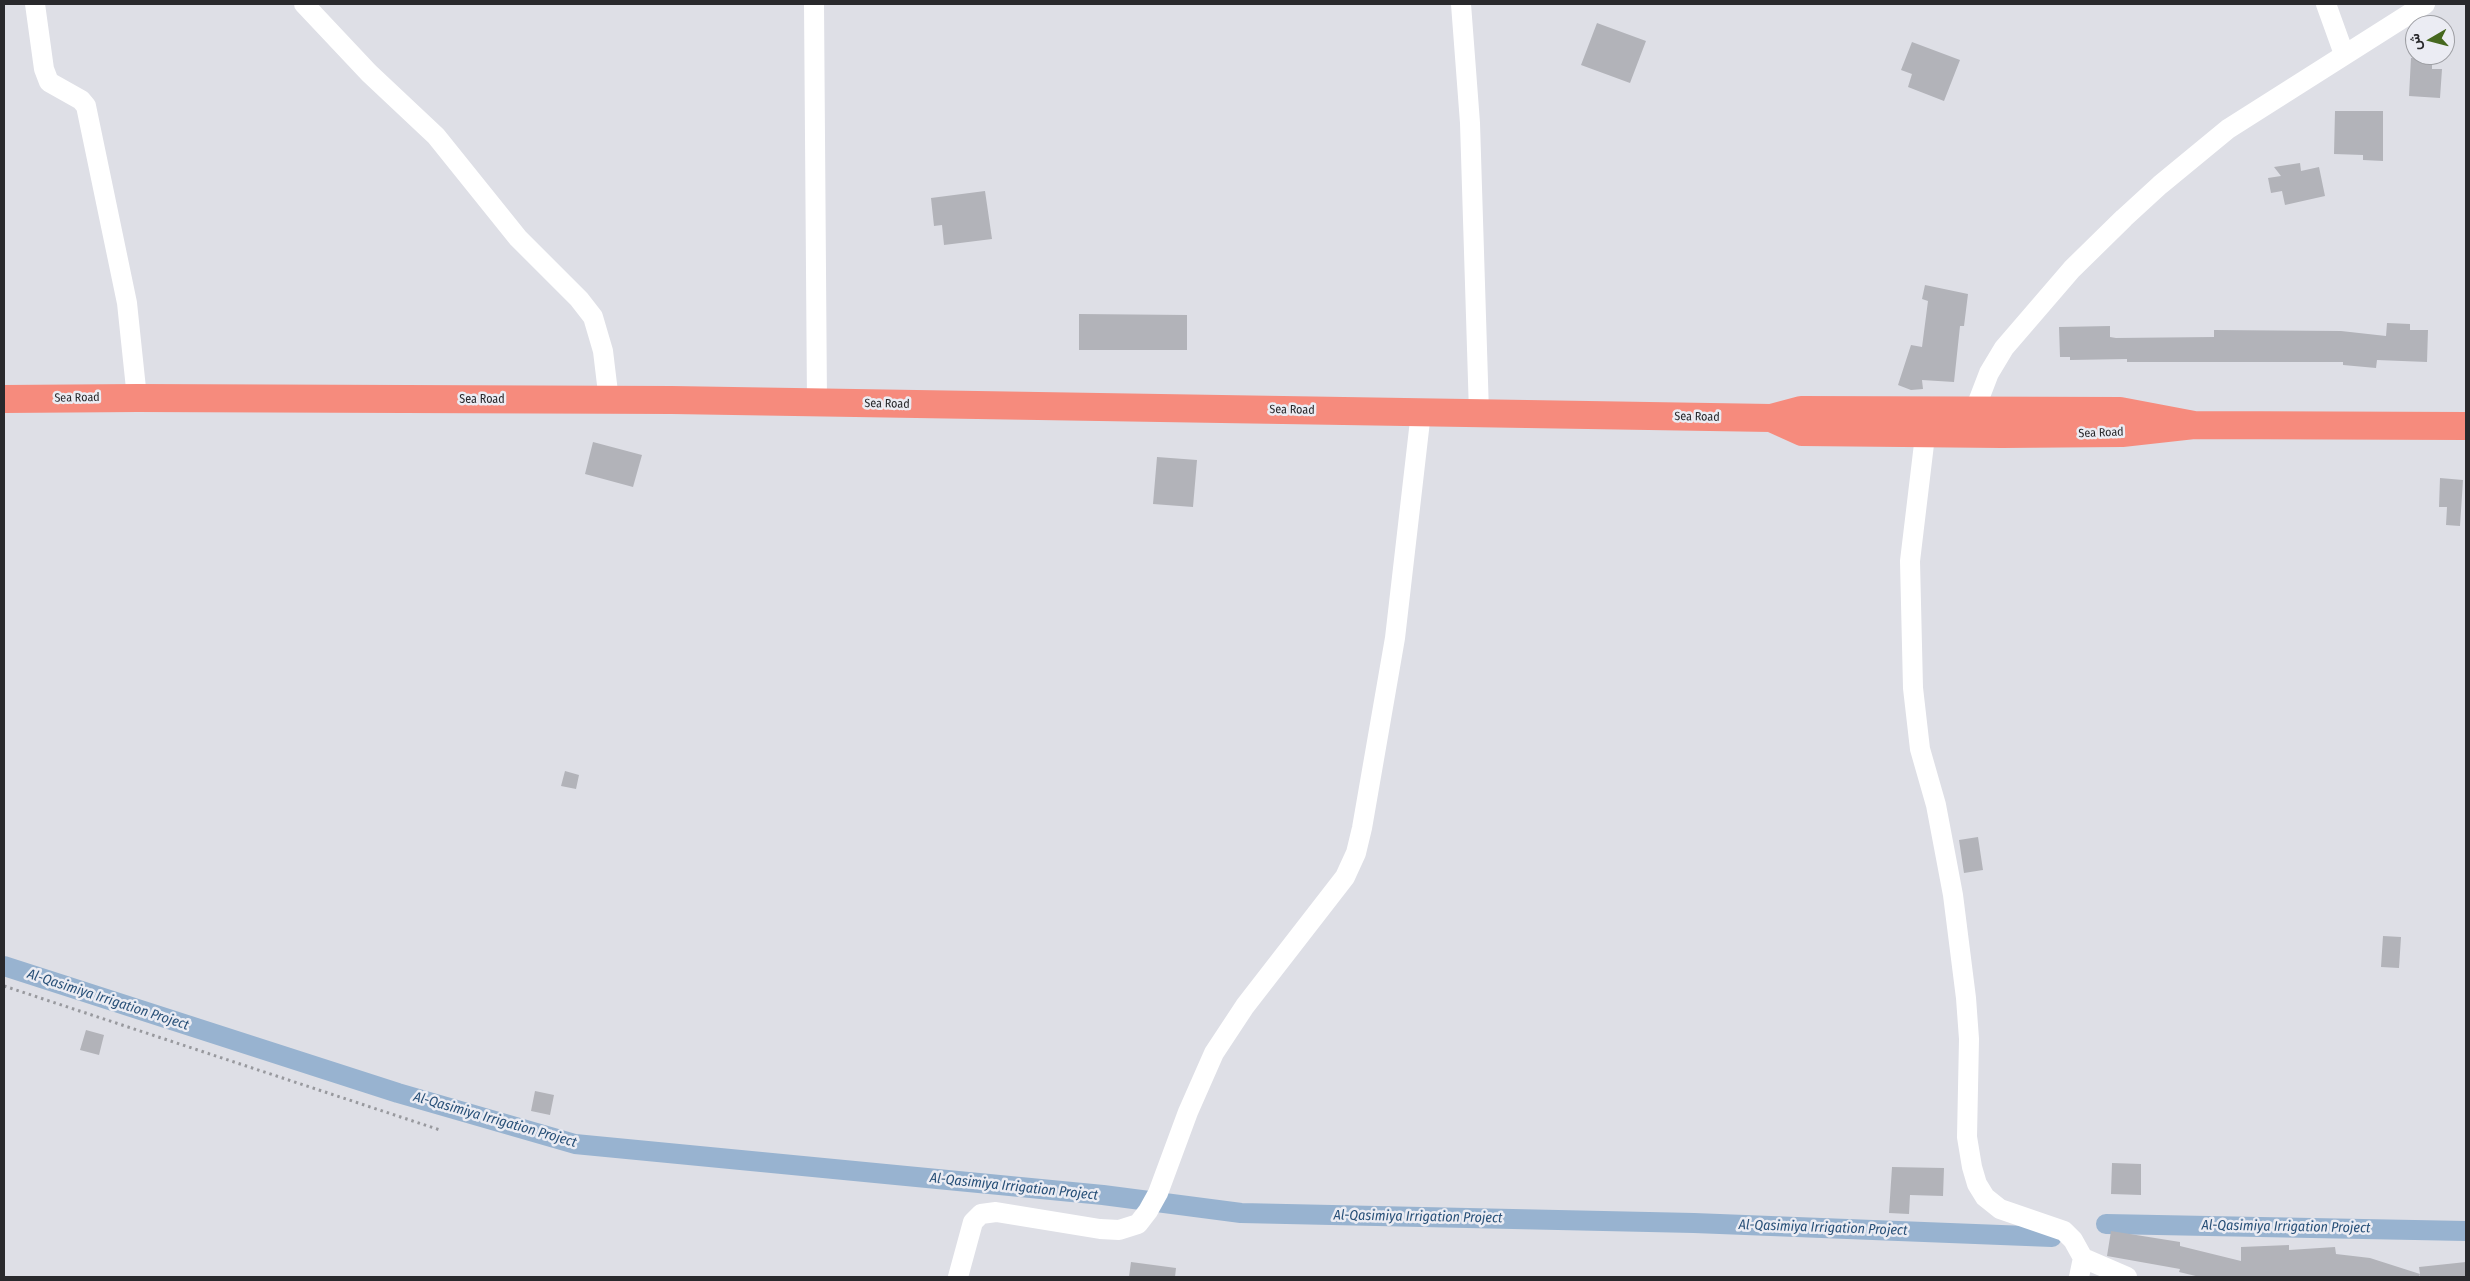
<!DOCTYPE html>
<meta charset="utf-8">
<style>
body{margin:0}
#map{position:relative;width:2470px;height:1281px;overflow:hidden;background:#dedfe6;font-family:"Fira Sans Condensed",Vazirmatn,sans-serif}
canvas{display:block}
.frame{position:absolute;inset:0;border:5px solid #29292c;pointer-events:none}
.north{position:absolute;left:2405px;top:15px;width:50px;height:50px;box-sizing:border-box;background:#ebecf3;border:1px solid #9d9ea3;border-radius:50%;rotate:262deg;font-size:14px;font-weight:700;line-height:20px;text-align:center;color:#29292c}
.north::after{content:'';display:block;margin:auto;width:18px;height:22px;background:#46681f;clip-path:polygon(50% 0,100% 100%,50% 72%,0 100%)}
</style>
<div id="map">
<canvas width="2470" height="1281"></canvas>
<div class="frame"></div>
<div class="north">ش</div>
</div>
<script>
const g = document.querySelector('canvas').getContext('2d');
g.lineJoin = 'round';
function poly(rows) {
  const path = new Path2D();
  for (const r of rows) {
    path.moveTo(r[0], r[1]);
    for (let i = 2; i < r.length; i += 2) path.lineTo(r[i], r[i + 1]);
  }
  return path;
}
function stroke(path, color, width, dash) {
  g.strokeStyle = color;
  g.lineWidth = width;
  g.lineCap = dash ? 'butt' : 'round';
  g.setLineDash(dash || []);
  g.stroke(path);
}
function fill(path, color) {
  g.fillStyle = color;
  g.fill(path, 'evenodd');
}
function write(font, color, halo, rows, align = 'center') {
  g.font = font + ' "Fira Sans Condensed",sans-serif';
  g.lineWidth = 5;
  g.setLineDash([]);
  g.textBaseline = 'middle';
  g.strokeStyle = halo;
  g.fillStyle = color;
  for (const [text, x, y, turn = 0] of rows) {
    g.save();
    g.translate(x, y);
    g.rotate((+turn || 0) * Math.PI / 180);
    g.textAlign = isNaN(turn) ? turn : align;
    if (halo) g.strokeText(text, 0, 0);
    g.fillText(text, 0, 0);
    g.restore();
  }
}
const canal = poly([
 [4,966,398,1093,575,1144,1103,1195,1241,1213,1694,1223,2052,1237],
 [2106,1224,2466,1231]
]);
const building = poly([
 [1597,23,1646,41,1630,83,1581,65],
 [1912,42,1960,60,1944,101,1908,87,1912,74,1901,70],
 [2411,58,2432,59,2432,69,2442,69,2440,98,2409,96],
 [2335,111,2383,111,2383,161,2363,160,2363,155,2334,154],
 [2300,163,2301,171,2319,167,2325,196,2285,205,2282,191,2271,193,2268,178,2281,176,2274,167],
 [985,191,992,239,944,245,942,225,934,226,931,198],
 [1925,285,1968,294,1964,326,1960,326,1954,382,1922,380,1923,389,1911,390,1898,385,1911,345,1922,347,1928,301,1922,299],
 [1079,314,1187,315,1187,350,1079,350],
 [2387,323,2410,324,2410,330,2428,330,2427,362,2377,360,2376,368,2343,365,2343,362,2127,362,2127,359,2070,360,2070,357,2060,357,2059,327,2110,326,2110,337,2116,338,2214,337,2214,330,2341,331,2386,336],
 [593,442,642,455,633,487,585,474],
 [1157,457,1197,460,1193,507,1153,504],
 [2440,478,2463,480,2460,526,2446,525,2447,507,2439,507],
 [565,771,579,775,576,789,561,786],
 [1978,837,1983,870,1964,873,1959,840],
 [2383,936,2401,937,2399,968,2381,967],
 [86,1030,104,1035,99,1055,80,1050],
 [535,1091,554,1095,550,1115,531,1111],
 [2112,1163,2141,1164,2141,1195,2111,1194],
 [1892,1167,1944,1168,1943,1196,1910,1195,1909,1214,1889,1213],
 [2111,1231,2180,1242,2180,1246,2241,1261,2241,1247,2289,1245,2289,1250,2335,1247,2336,1254,2370,1258,2420,1274,2419,1267,2466,1262,2466,1277,2420,1277,2420,1274,2419,1277,2200,1277,2179,1272,2180,1269,2107,1256],
 [1131,1262,1176,1268,1175,1277,1129,1277]
]);
const path = poly([
 [4,986,440,1130]
]);
const minor = poly([
 [35,4,44,69,49,82,81,100,86,106,127,303,137,398],
 [304,4,369,73,436,136,518,238,579,299,593,317,603,351,609,401],
 [814,4,817,403],
 [1461,4,1470,123,1479,413],
 [2326,4,2344,54],
 [1927,419,1910,561,1913,688,1920,749,1936,805,1953,895,1966,998,1969,1039,1967,1137,1972,1167,1977,1184,1985,1197,2000,1209,2064,1231,2073,1240,2083,1258,2127,1277],
 [1973,423,1974,412,1989,373,2004,348,2072,269,2124,218,2160,185,2228,129,2425,4],
 [958,1277,973,1222,981,1214,996,1212,1100,1229,1119,1230,1138,1224,1148,1211,1158,1193,1188,1112,1214,1053,1245,1006,1345,877,1356,853,1362,828,1395,638,1421,412],
 [2079,1277,2083,1258]
]);
const highway = poly([
 [4,399,137,398,672,400,1771,418,1801,410,2120,411,2194,425],
 [1771,418,1802,432,2002,434,2122,433,2194,425,2466,426]
]);
const streetNames = [
 ["Sea Road",77,398,-1],
 ["Sea Road",482,400],
 ["Sea Road",887,404,1],
 ["Sea Road",1292,410,1],
 ["Sea Road",1697,417,1],
 ["Sea Road",2101,433,-2]
];
const waterNames = [
 ["Al-Qasimiya Irrigation Project",108,1000,18],
 ["Al-Qasimiya Irrigation Project",495,1120,16],
 ["Al-Qasimiya Irrigation Project",1014,1187,6],
 ["Al-Qasimiya Irrigation Project",1418,1217,1],
 ["Al-Qasimiya Irrigation Project",2286,1227,1],
 ["Al-Qasimiya Irrigation Project",1823,1228,2]
];
stroke(canal, '#98b3d0', 20);
fill(building, '#b2b3b9');
stroke(path, '#98999e', 3, [2.5, 4]);
stroke(minor, '#fff', 20);
stroke(highway, '#f68b7d', 28);
write('12px', '#29292c', '#ebecf3', streetNames);
write('italic 14px', '#285078', '#ebecf3', waterNames);
</script>
